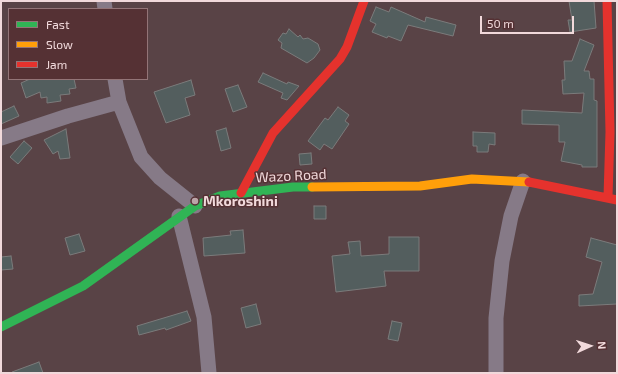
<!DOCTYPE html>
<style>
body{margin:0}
#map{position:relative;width:618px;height:374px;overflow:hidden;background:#594346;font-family:"Exo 2",sans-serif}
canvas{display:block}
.frame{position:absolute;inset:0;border:2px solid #f1d9db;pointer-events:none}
.legend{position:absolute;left:8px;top:8px;width:140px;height:72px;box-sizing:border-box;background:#553134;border:1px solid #937477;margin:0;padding:5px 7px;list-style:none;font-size:12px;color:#f1d9db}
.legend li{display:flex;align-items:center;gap:8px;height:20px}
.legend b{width:20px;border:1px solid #937477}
.north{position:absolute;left:570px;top:326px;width:40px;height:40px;-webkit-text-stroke:3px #553134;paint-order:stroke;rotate:87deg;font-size:11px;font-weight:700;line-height:16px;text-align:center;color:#f1d9db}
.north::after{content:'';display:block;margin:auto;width:14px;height:18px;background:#f1d9db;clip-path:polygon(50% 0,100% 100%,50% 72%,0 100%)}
.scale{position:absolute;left:480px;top:16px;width:94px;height:18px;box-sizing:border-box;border:2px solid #f1d9db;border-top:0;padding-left:5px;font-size:12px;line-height:14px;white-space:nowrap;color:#f1d9db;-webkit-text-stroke:3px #553134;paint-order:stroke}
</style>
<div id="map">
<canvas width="618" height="374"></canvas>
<div class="frame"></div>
<ul class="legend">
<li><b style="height:5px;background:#30b455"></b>Fast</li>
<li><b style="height:5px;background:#ff9f0a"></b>Slow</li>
<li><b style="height:5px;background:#e5322d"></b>Jam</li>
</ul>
<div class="north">N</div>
<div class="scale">50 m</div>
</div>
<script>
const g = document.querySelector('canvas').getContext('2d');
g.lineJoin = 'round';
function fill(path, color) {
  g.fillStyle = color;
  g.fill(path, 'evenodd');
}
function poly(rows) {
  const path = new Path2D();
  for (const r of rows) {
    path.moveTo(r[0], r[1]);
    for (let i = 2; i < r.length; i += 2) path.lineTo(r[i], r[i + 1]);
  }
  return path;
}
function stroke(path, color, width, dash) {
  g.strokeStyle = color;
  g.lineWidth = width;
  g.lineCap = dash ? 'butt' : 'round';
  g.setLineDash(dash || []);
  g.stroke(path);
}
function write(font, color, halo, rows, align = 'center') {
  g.font = font + ' "Exo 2",sans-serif';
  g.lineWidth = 3;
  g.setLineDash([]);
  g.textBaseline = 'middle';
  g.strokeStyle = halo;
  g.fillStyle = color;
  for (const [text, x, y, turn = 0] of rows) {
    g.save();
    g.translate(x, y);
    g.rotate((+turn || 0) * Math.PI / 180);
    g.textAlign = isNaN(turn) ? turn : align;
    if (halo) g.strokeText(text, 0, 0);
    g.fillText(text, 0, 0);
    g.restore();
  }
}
const building = poly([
 [569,1,594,1,596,28,570,32,568,20,572,20,569,1],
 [376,7,389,12,391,7,425,22,426,17,456,25,453,36,408,25,401,41,388,36,387,38,372,32,376,24,370,21,376,7],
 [289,29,298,37,300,35,303,39,308,38,318,44,320,50,314,58,307,63,281,48,282,43,278,40,283,33,286,34,289,29],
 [580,39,594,45,584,71,589,71,590,79,594,79,594,100,597,101,597,167,582,167,582,165,561,161,565,142,559,142,559,125,522,124,522,110,582,113,584,93,563,94,562,80,565,80,564,61,572,61,580,39],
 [263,73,287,84,288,82,299,86,287,100,281,98,283,93,258,82,263,73],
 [30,79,74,79,76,88,69,89,70,94,60,95,61,101,47,103,47,97,41,98,40,92,26,98,21,83,30,79],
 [191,80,195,95,185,98,190,115,166,123,154,92,191,80],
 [238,85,247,107,233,112,225,89,238,85],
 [14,106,19,116,1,124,1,112,14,106],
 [338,107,349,115,345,121,349,124,332,149,324,144,320,150,308,141,325,118,328,120,338,107],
 [226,128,231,148,221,151,216,131,226,128],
 [66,129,70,158,60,159,58,151,53,154,44,140,66,129],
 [473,132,495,133,495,145,489,144,488,152,477,152,477,146,473,146,473,132],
 [24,141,32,148,18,164,10,157,24,141],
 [311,153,312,164,300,165,299,154,311,153],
 [314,206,326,206,326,219,314,219,314,206],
 [243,230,245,253,204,256,203,238,231,235,230,231,243,230],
 [79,234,85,251,70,255,65,238,79,234],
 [389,237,419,237,419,271,384,271,386,286,336,292,332,256,350,254,348,242,360,241,361,256,389,254,389,237],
 [591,238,617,245,617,304,579,306,579,295,593,294,602,262,586,257,591,238],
 [11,256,13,269,1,270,1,257,11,256],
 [256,304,261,324,246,328,241,308,256,304],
 [187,311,191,321,166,330,165,328,139,335,137,326,187,311],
 [392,321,402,323,398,341,388,339,392,321],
 [39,362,43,373,12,373,12,372,39,362]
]);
const street = poly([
 [104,1,105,9],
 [115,79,119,102,141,157,160,178,195,206],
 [1,138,68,116,119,102],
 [179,216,204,317,209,373],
 [496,373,496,318,502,261,511,216,523,181]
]);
const fast = poly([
 [1,327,83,286,195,206,220,196,293,187,312,187]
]);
const slow = poly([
 [312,187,420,186,472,179,529,182]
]);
const jam = poly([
 [607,1,610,132,608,197],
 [529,182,617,200],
 [241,193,273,133,340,59,347,47,364,1]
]);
const markers = [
 [195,201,4,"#bca4a7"]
];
const streetNames = [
 ["Wazo Road",291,176,-3]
];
const poiNames = [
 ["Mkoroshini",203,201]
];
fill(building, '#535e5e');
stroke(building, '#7b7b7b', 1);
stroke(street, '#867a87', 15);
stroke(fast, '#30b455', 9);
stroke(slow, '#ff9f0a', 9);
stroke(jam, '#e5322d', 9);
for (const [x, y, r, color] of markers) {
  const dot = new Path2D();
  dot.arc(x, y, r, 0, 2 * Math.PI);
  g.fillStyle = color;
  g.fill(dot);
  stroke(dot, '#553134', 1.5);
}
write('14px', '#f1d9db', '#553134', streetNames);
write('bold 14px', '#f1d9db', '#553134', poiNames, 'left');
</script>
